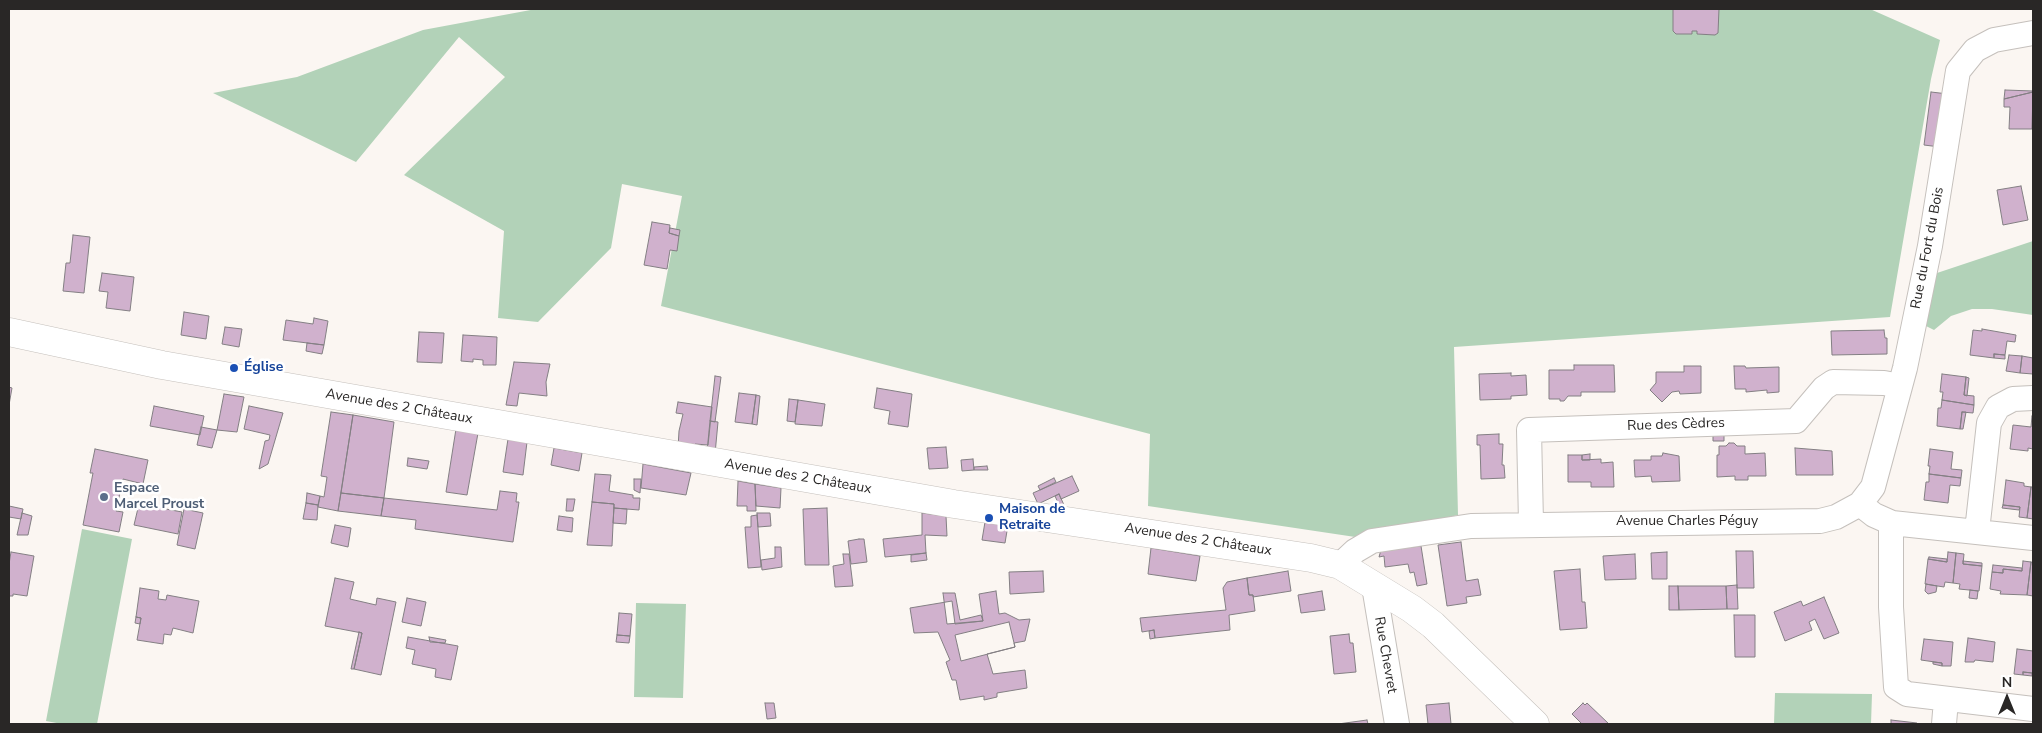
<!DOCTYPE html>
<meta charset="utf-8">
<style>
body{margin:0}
#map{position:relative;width:2042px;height:733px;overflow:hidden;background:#fbf6f2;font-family:"Nunito Sans",sans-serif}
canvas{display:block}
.frame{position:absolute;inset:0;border:10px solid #292726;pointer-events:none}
.north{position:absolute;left:1982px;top:673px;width:50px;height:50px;-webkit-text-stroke:4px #fff;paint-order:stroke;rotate:0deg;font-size:14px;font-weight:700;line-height:20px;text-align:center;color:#292726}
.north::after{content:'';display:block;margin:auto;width:18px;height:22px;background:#292726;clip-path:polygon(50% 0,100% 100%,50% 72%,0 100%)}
</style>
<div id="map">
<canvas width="2042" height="733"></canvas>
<div class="frame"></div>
<div class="north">N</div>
</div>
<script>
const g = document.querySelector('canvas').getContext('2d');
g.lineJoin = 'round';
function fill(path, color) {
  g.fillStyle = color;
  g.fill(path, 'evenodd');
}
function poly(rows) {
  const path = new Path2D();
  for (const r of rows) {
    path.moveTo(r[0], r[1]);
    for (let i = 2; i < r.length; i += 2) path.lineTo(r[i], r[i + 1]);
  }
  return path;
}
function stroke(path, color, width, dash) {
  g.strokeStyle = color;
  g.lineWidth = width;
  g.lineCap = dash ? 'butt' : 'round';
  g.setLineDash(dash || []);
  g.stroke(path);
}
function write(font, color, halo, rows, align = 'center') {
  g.font = font + ' "Nunito Sans",sans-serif';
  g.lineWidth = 5;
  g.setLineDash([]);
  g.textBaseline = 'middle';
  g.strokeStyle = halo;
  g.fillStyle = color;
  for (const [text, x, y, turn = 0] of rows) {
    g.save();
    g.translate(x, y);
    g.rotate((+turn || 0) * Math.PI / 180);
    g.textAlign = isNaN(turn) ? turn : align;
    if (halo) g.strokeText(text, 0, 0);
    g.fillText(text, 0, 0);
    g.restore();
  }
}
const green = poly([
 [536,9,1870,9,1940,40,1931,79,1890,317,1454,347,1458,515,1362,538,1148,506,1150,434,661,306,682,196,622,184,611,248,538,322,498,318,504,231,404,175,505,77,459,37,356,162,213,93,297,77,423,30],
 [2033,241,2033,315,1992,309,1972,309,1951,316,1934,330,1924,325,1937,273],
 [82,529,132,539,97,724,62,724,46,721],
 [636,603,686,604,683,698,634,697],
 [1775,693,1872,694,1871,724,1774,724]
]);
const building = poly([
 [1673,9,1719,9,1718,33,1715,35,1697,34,1697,31,1692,31,1692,34,1676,34,1673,31,1673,9],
 [2005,90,2033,91,2033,92,2004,99,2005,90],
 [1931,92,1948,94,1940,147,1924,145,1931,92],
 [2033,92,2032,129,2009,129,2010,107,2004,107,2004,99,2033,92],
 [2021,186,2028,220,2003,225,1997,190,2021,186],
 [652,222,670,225,669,233,679,236,677,251,670,250,667,269,644,265,652,222],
 [670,228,680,230,679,236,669,233,670,228],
 [73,235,90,237,84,293,63,291,66,263,70,263,73,235],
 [102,273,134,277,130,311,106,308,108,292,99,291,102,273],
 [184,312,209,316,206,339,181,335,184,312],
 [314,318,328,321,324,345,283,340,286,320,313,324,314,318],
 [225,327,242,329,239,347,222,344,225,327],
 [1982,329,2016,335,2015,342,2007,341,2005,355,1994,354,1994,358,1970,355,1973,330,1982,331,1982,329],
 [1884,330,1885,338,1887,338,1887,354,1832,355,1831,331,1884,330],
 [419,332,444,333,442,363,417,362,419,332],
 [463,335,497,337,496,365,483,365,483,360,473,359,473,362,461,361,463,335],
 [307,343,324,345,322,354,306,351,307,343],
 [1994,354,2005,355,2005,359,1994,358,1994,354],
 [2009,355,2022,356,2020,373,2006,371,2009,355],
 [2022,356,2033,358,2033,374,2020,373,2022,356],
 [514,362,550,364,546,382,547,396,519,393,517,406,506,405,514,362],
 [1574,365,1614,365,1615,392,1581,392,1581,396,1568,396,1564,401,1560,401,1560,399,1549,399,1549,370,1574,370,1574,365],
 [1684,366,1701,366,1701,393,1680,394,1679,391,1672,392,1662,402,1650,390,1656,383,1656,372,1684,372,1684,366],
 [1734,366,1745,366,1746,368,1779,367,1779,392,1767,393,1767,390,1746,392,1746,389,1735,389,1734,366],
 [1511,373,1511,376,1526,375,1527,395,1511,396,1511,399,1480,400,1479,374,1511,373],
 [1942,374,1966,377,1964,395,1974,396,1974,405,1942,400,1943,392,1940,392,1942,374],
 [715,376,721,377,715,422,710,421,715,376],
 [1966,377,1969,378,1967,396,1964,395,1966,377],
 [9,387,12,388,9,405,9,387],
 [877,388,912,394,908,427,888,424,890,411,874,408,877,388],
 [739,393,756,395,752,424,735,422,739,393],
 [224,394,244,397,237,432,217,430,224,394],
 [756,395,760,396,757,425,752,424,756,395],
 [789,399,798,400,795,422,787,421,789,399],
 [798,400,825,404,822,426,795,424,798,400],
 [1942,400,1974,405,1973,413,1962,412,1960,429,1937,426,1938,408,1941,408,1942,400],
 [678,402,712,407,708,445,695,444,694,447,678,448,679,431,683,414,676,413,678,402],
 [154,406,204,416,200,435,150,426,154,406],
 [249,406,283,413,268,464,259,469,265,441,269,440,270,435,244,429,249,406],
 [331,412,353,415,338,511,318,507,320,496,324,497,327,477,321,476,331,412],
 [1962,412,1966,412,1963,429,1960,429,1962,412],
 [353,415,394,422,384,498,341,493,353,415],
 [2032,416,2033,416,2033,449,2028,448,2028,451,2010,449,2013,425,2031,427,2032,416],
 [710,421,718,422,715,454,707,452,710,421],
 [201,427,217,430,212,448,197,445,201,427],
 [456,429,478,433,467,495,446,492,456,429],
 [1499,434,1499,444,1503,444,1502,465,1504,465,1505,478,1481,479,1480,445,1477,445,1477,435,1499,434],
 [1724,434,1724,441,1713,441,1713,435,1724,434],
 [508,439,527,442,523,475,503,472,508,439],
 [1729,443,1734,443,1737,446,1745,446,1745,454,1765,453,1766,476,1748,476,1748,480,1735,480,1735,476,1717,477,1717,455,1719,455,1719,446,1726,446,1729,443],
 [946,447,948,468,929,469,927,448,946,447],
 [554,448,582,453,579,471,551,465,554,448],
 [1795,448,1832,451,1833,475,1796,475,1795,448],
 [95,449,148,460,143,484,123,479,116,511,123,512,119,532,83,525,93,473,90,473,95,449],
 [1930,449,1953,452,1951,469,1962,470,1961,478,1929,474,1930,466,1928,466,1930,449],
 [1663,453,1679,456,1680,481,1652,482,1651,476,1635,477,1634,460,1651,460,1651,456,1662,456,1663,453],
 [1590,454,1590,460,1582,460,1582,455,1590,454],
 [1568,455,1582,455,1582,460,1601,459,1601,463,1613,462,1614,487,1591,487,1591,482,1568,482,1568,455],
 [408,458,429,461,427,469,407,466,408,458],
 [973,459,974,470,962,471,961,460,973,459],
 [643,464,691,473,686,495,641,488,643,464],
 [987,466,988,470,974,470,974,467,987,466],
 [595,474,611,475,609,491,633,495,633,498,640,498,639,510,614,508,614,504,592,502,595,474],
 [1929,474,1961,478,1960,486,1950,485,1948,503,1924,500,1926,482,1929,482,1929,474],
 [1072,476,1079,491,1061,499,1059,494,1038,504,1033,493,1072,476],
 [1054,478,1056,482,1040,490,1038,486,1054,478],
 [634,479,641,479,640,493,634,490,634,479],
 [2006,480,2024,483,2024,486,2031,487,2027,518,2019,517,2020,507,2003,505,2006,480],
 [738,481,755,484,756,511,747,511,747,506,737,506,738,481],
 [755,484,781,488,780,508,756,506,755,484],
 [2031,487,2033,487,2033,519,2027,518,2031,487],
 [500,491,517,493,516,502,519,502,513,542,415,529,416,520,381,516,384,498,497,510,500,491],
 [307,493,320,496,318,505,306,503,307,493],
 [341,493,384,498,381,516,338,511,341,493],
 [1059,494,1064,505,1060,507,1055,496,1059,494],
 [567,499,575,499,573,511,566,511,567,499],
 [592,502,614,504,612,546,587,545,592,502],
 [306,503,318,505,317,520,303,519,306,503],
 [139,504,182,512,178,534,134,525,139,504],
 [2003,505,2020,507,2019,510,2002,508,2003,505],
 [9,506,23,509,21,519,9,517,9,506],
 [614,508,627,509,626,524,613,523,614,508],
 [827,508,829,565,805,565,803,509,827,508],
 [184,509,203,513,195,549,177,545,184,509],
 [22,513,32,516,28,535,17,535,22,513],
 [757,513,770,513,771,526,758,527,757,513],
 [922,513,946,516,947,536,925,535,926,553,885,557,883,539,922,535,922,513],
 [757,515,761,567,748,568,745,527,751,527,751,516,757,515],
 [559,516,573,518,572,532,557,530,559,516],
 [985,522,1008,525,1005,543,982,540,985,522],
 [335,525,351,528,348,547,331,543,335,525],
 [859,539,864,539,867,562,851,564,848,541,859,539],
 [1461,542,1466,581,1478,579,1481,595,1466,597,1467,603,1447,606,1438,545,1461,542],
 [1421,546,1427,584,1417,586,1414,572,1410,573,1408,564,1385,567,1384,556,1379,557,1381,550,1421,546],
 [775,547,781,547,782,567,762,570,761,560,775,558,775,547],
 [1151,548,1200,556,1196,581,1148,574,1151,548],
 [1736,551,1753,551,1754,588,1737,588,1736,551],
 [11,552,34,556,27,596,13,594,13,596,9,596,9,564,11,552],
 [1667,552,1667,579,1652,579,1651,553,1667,552],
 [1948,552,1956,553,1953,583,1945,582,1944,587,1925,584,1928,559,1947,562,1948,552],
 [926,553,927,560,911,562,911,555,926,553],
 [1956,553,1964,554,1963,564,1982,566,1979,591,1959,589,1960,584,1953,583,1956,553],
 [843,554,849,554,853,586,835,587,833,566,844,564,843,554],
 [1635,554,1636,579,1605,580,1603,556,1635,554],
 [1929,557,1947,559,1947,562,1928,559,1929,557],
 [1963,561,1982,563,1982,566,1963,564,1963,561],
 [2023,561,2031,562,2027,595,2000,594,2001,591,1990,589,1992,572,2003,573,2003,569,2022,571,2023,561],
 [2031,562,2033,563,2033,596,2027,595,2031,562],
 [1993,565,2022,568,2022,571,2003,569,2003,573,1992,572,1993,565],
 [1580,569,1582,602,1585,602,1587,628,1560,630,1554,571,1580,569],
 [1043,571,1044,592,1010,594,1009,572,1043,571],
 [1288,571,1291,591,1253,597,1253,595,1249,595,1247,578,1288,571],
 [335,578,354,582,350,599,376,605,377,598,396,602,381,675,354,669,362,633,325,626,335,578],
 [1247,578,1249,595,1253,595,1255,611,1229,615,1230,630,1155,638,1154,630,1142,632,1140,618,1226,610,1223,588,1227,582,1247,578],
 [1926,584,1937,586,1936,592,1928,594,1925,591,1926,584],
 [1737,585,1738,609,1727,609,1726,586,1737,585],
 [1669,586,1678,586,1679,610,1669,610,1669,586],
 [1678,586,1726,586,1727,609,1679,610,1678,586],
 [140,588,159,591,158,599,166,600,167,595,199,601,193,633,173,628,171,635,164,634,163,644,137,640,141,618,136,617,140,588],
 [1970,590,1978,591,1977,599,1969,598,1970,590],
 [996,591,999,614,1005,613,1019,620,1030,619,1025,641,1014,643,1015,647,987,654,993,674,1025,670,1027,688,997,693,997,697,984,700,984,696,960,700,956,680,952,680,946,662,950,660,938,632,914,633,910,608,952,601,955,624,983,621,979,594,996,591],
 [1322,591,1325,610,1301,613,1298,595,1322,591],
 [943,593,955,593,960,620,981,615,983,621,947,624,943,593],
 [1824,597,1839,633,1824,639,1815,619,1809,622,1812,630,1785,641,1774,612,1801,601,1803,606,1824,597],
 [407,598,426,602,421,626,402,622,407,598],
 [619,613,632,614,630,636,617,635,619,613],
 [1734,615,1755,615,1755,657,1735,657,1734,615],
 [136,617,141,618,140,624,135,623,136,617],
 [1009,622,1015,647,961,661,955,635,1009,622],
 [1154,630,1155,638,1150,639,1149,631,1154,630],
 [359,632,362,633,354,669,351,669,359,632],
 [1349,634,1350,643,1353,643,1356,672,1334,674,1330,636,1349,634],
 [617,635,630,636,629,643,616,642,617,635],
 [408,637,458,646,451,680,435,677,436,669,412,664,415,650,406,648,408,637],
 [429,637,446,640,445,643,430,642,429,637],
 [1968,638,1995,642,1993,662,1975,660,1974,662,1965,662,1968,638],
 [1924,639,1953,642,1951,666,1942,666,1942,663,1921,660,1924,639],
 [2017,649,2033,651,2033,673,2023,672,2023,675,2014,674,2017,649],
 [1933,662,1942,663,1942,666,1933,664,1933,662],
 [2023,672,2032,673,2032,676,2023,675,2023,672],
 [765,703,774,703,776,718,767,719,765,703],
 [1449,703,1451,724,1428,724,1426,705,1449,703],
 [1583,703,1585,705,1587,703,1609,724,1582,724,1572,714,1583,703],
 [1367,720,1368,724,1338,724,1367,720],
 [1891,720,1917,723,1917,724,1891,724,1891,720]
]);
const minor = poly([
 [1860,504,1874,515,1892,523,2033,538],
 [1531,523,1529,430,1796,421,1824,388,1833,382,1884,383,1900,386],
 [1892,523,1891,531,1891,607,1896,687,1907,694,2033,709],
 [1977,531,1989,423,1998,407,2013,399,2033,398],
 [1340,565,1355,551,1372,541,1471,526,1820,521,1836,517,1860,504,1873,487,1905,368,1930,246,1958,71,1975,50,1994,40,2033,33],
 [1374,586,1397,724],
 [1944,724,1946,700]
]);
const major = poly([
 [9,332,162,365,954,504,1311,558,1340,565,1412,609,1433,625,1535,724]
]);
const markers = [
 [234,368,5,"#1a4fb4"],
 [104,497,5,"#5c6f8a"],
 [989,518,5,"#1a4fb4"]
];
const streetNames = [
 ["Rue du Fort du Bois",1928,248,-79],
 ["Avenue des 2 Châteaux",399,407,10],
 ["Rue des Cèdres",1676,425,-2],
 ["Avenue des 2 Châteaux",798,477,10],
 ["Avenue Charles Péguy",1687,522],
 ["Avenue des 2 Châteaux",1198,540,9],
 ["Rue Chevret",1385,655,80]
];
const transitNames = [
 ["Église",244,368],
 ["Maison de",999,510],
 ["Retraite",999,526]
];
const serviceNames = [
 ["Espace",114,489],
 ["Marcel Proust",114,505]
];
fill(green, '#b2d2b8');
fill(building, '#d0b1cd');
stroke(building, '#837f83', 1);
stroke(minor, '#c5c0bc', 26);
stroke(major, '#c5c0bc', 29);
stroke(minor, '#fff', 24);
stroke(major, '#fff', 28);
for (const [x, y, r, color] of markers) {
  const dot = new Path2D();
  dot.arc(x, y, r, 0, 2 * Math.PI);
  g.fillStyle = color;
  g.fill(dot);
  stroke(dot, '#fff', 2);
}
write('14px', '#292726', '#fff', streetNames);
write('bold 14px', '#164399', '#fff', transitNames, 'left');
write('bold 14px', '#4e5e75', '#fff', serviceNames, 'left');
</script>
